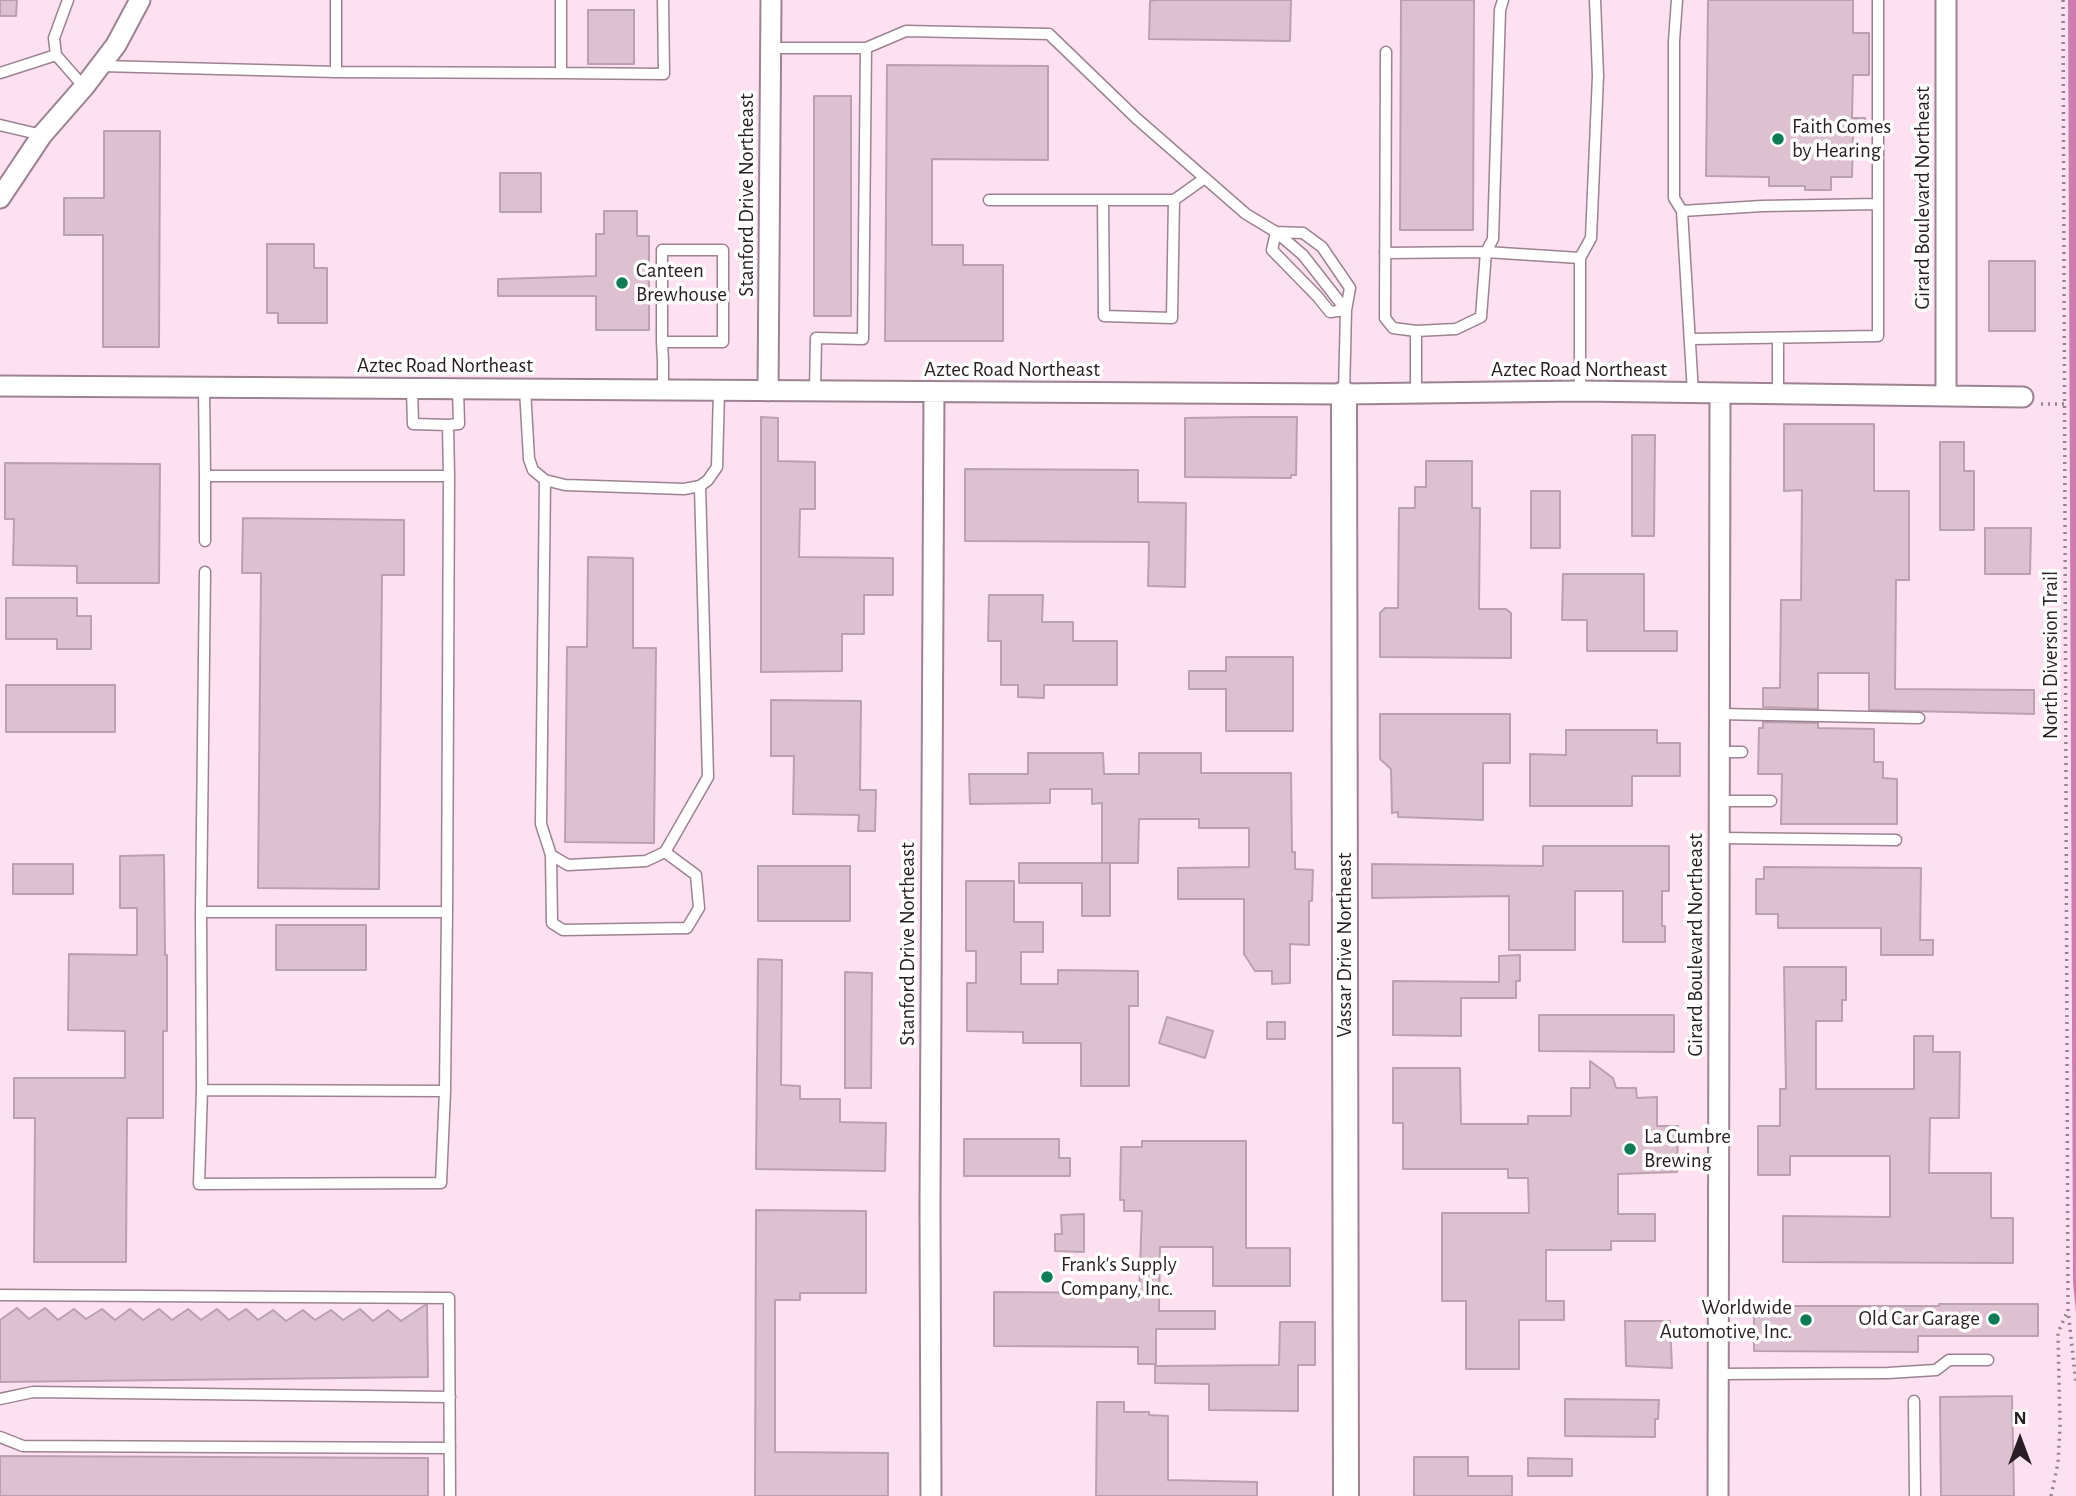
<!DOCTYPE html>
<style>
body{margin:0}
#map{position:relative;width:2076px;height:1496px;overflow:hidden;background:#fde1f1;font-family:"Alegreya Sans",sans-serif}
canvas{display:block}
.north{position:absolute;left:1985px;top:1405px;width:70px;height:70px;-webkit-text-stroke:5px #fff;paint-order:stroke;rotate:0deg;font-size:19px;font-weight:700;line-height:28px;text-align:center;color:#281e23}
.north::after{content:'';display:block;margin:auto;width:24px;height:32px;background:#281e23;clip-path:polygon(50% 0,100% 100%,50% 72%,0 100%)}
</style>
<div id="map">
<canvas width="2076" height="1496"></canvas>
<div class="north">N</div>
</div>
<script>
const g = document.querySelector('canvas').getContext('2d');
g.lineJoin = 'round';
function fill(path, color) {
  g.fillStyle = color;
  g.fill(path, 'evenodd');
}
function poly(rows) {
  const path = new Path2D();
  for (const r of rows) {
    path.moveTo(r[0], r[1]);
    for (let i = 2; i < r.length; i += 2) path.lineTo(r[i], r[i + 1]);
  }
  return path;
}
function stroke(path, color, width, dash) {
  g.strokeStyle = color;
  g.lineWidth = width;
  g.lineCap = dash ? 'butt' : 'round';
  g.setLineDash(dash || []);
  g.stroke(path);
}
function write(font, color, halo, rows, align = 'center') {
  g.font = font + ' "Alegreya Sans",sans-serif';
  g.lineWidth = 7;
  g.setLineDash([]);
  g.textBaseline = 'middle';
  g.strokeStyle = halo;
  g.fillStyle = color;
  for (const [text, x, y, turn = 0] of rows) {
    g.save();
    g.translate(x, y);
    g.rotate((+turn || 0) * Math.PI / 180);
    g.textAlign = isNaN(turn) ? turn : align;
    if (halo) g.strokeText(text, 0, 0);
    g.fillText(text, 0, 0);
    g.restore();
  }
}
const water = poly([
 [2068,0,2076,0,2076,1313,2073,1283]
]);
const building = poly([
 [0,0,17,0,16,16,0,16,0,0],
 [1157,0,1291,0,1290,41,1149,39,1150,1,1157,0],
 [1401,0,1474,0,1473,230,1400,230,1401,0],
 [1708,0,1853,0,1853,33,1869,33,1869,75,1853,75,1852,118,1865,118,1865,134,1853,134,1852,177,1831,177,1831,190,1805,190,1805,186,1769,186,1769,177,1706,176,1708,0],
 [588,10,634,10,634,64,588,64,588,10],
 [887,65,1048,66,1048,160,932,159,932,245,963,245,963,265,1003,265,1003,341,885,341,887,65],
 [814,96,851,96,851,316,814,316,814,96],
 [104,131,160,131,159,347,103,347,103,235,64,235,64,198,104,198,104,131],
 [500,173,541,173,541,212,500,212,500,173],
 [604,211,637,211,637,236,649,236,649,330,596,330,596,296,498,296,498,279,596,276,596,234,604,234,604,211],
 [267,244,314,244,314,268,327,268,327,323,278,323,278,313,267,313,267,244],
 [1989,261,2035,261,2035,331,1989,331,1989,261],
 [761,417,778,418,778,461,815,462,815,509,800,509,799,557,893,558,893,595,864,595,864,634,842,634,842,671,761,672,761,417],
 [1252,417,1297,417,1296,475,1291,475,1291,478,1185,477,1185,418,1252,417],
 [1784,424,1874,424,1874,491,1909,491,1909,580,1896,580,1895,689,2034,690,2034,714,1869,710,1869,673,1818,673,1818,709,1763,707,1763,688,1780,688,1781,600,1801,600,1802,490,1784,491,1784,424],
 [1632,435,1655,435,1654,536,1632,536,1632,435],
 [1940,442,1964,442,1964,471,1974,471,1974,530,1940,530,1940,442],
 [1426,461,1472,461,1472,508,1480,508,1479,609,1506,609,1511,613,1511,658,1380,657,1380,613,1385,608,1398,608,1399,508,1415,508,1415,487,1426,487,1426,461],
 [5,463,160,464,159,583,77,583,77,566,13,565,14,519,5,519,5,463],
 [965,469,1138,470,1138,502,1186,503,1185,587,1148,586,1149,542,965,541,965,469],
 [1531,491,1560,491,1560,548,1531,548,1531,491],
 [243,518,404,520,404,575,382,575,379,889,258,888,261,573,242,573,243,518],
 [1985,528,2031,528,2030,574,1985,574,1985,528],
 [588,557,633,558,633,648,656,648,654,843,565,842,567,647,587,647,588,557],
 [1563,574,1644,574,1644,631,1677,631,1677,651,1587,651,1587,620,1562,620,1563,574],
 [989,595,1043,595,1042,622,1073,622,1073,641,1117,641,1117,685,1044,685,1044,698,1018,697,1018,685,1001,685,1001,641,988,641,989,595],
 [6,598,77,598,77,616,91,616,91,649,57,649,57,639,6,639,6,598],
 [1226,657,1293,657,1293,731,1226,731,1226,689,1189,689,1189,671,1226,671,1226,657],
 [6,685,115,685,115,732,6,732,6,685],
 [771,700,861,701,860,790,876,790,875,831,858,831,859,815,793,814,794,756,771,756,771,700],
 [1380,714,1510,714,1510,763,1483,763,1483,820,1398,817,1398,812,1392,813,1391,769,1380,759,1380,714],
 [1763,722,1818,723,1818,728,1874,729,1874,762,1883,762,1883,778,1897,779,1897,824,1781,824,1782,774,1758,774,1759,728,1763,728,1763,722],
 [1566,730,1657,730,1657,743,1680,743,1680,776,1632,776,1632,806,1530,806,1530,754,1566,755,1566,730],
 [1028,753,1103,753,1104,774,1139,774,1139,753,1201,753,1201,773,1291,773,1292,852,1295,852,1295,869,1313,870,1312,901,1309,901,1309,945,1290,944,1290,983,1272,984,1272,971,1255,971,1244,954,1244,899,1178,899,1178,868,1249,867,1249,828,1199,828,1199,819,1139,819,1138,863,1102,863,1102,803,1092,804,1092,789,1050,789,1050,803,970,804,969,774,1028,774,1028,753],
 [1543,846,1669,846,1669,891,1662,891,1662,926,1665,926,1665,942,1623,942,1623,891,1575,891,1575,950,1509,950,1509,896,1372,898,1372,864,1543,866,1543,846],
 [164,855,165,955,167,955,167,1031,163,1031,163,1118,127,1118,126,1262,34,1262,35,1118,14,1118,14,1078,125,1078,125,1031,68,1030,69,954,137,955,137,908,120,908,120,856,164,855],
 [1019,863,1110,863,1110,916,1082,916,1082,883,1019,883,1019,863],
 [13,864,73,864,73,894,13,894,13,864],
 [758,866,850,866,850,921,758,921,758,866],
 [1764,867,1921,868,1920,940,1933,940,1933,955,1881,955,1881,928,1778,928,1778,914,1756,914,1756,879,1764,879,1764,867],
 [966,881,1014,881,1014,922,1043,922,1043,952,1021,952,1021,984,1058,984,1058,970,1138,971,1138,1006,1129,1006,1129,1086,1081,1086,1081,1043,1023,1043,1023,1032,967,1031,967,983,976,983,976,951,966,951,966,881],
 [276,925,366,925,366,970,276,970,276,925],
 [1520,955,1520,981,1516,981,1516,998,1461,998,1461,1036,1393,1035,1393,981,1499,982,1499,956,1520,955],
 [758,959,782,960,781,1085,800,1086,800,1099,840,1099,840,1122,886,1123,885,1171,756,1169,758,959],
 [1784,967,1846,967,1846,1000,1842,1000,1842,1021,1816,1021,1816,1089,1914,1089,1914,1036,1933,1036,1933,1052,1960,1052,1959,1118,1930,1118,1929,1173,1991,1173,1991,1218,2013,1218,2013,1263,1783,1262,1783,1216,1890,1217,1890,1156,1790,1156,1790,1175,1758,1175,1758,1126,1780,1126,1780,1089,1786,1089,1784,967],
 [845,972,872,973,871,1088,845,1088,845,972],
 [1539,1015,1674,1015,1674,1052,1539,1051,1539,1015],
 [1167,1017,1213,1031,1205,1058,1159,1043,1167,1017],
 [1267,1022,1285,1022,1285,1039,1267,1039,1267,1022],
 [1590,1061,1613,1078,1616,1088,1636,1088,1637,1098,1657,1097,1657,1126,1678,1126,1677,1172,1618,1174,1618,1214,1655,1214,1655,1241,1611,1241,1611,1250,1546,1250,1546,1301,1564,1301,1564,1320,1519,1320,1519,1369,1466,1369,1466,1301,1442,1301,1442,1213,1529,1213,1528,1178,1508,1178,1508,1169,1403,1169,1403,1123,1393,1123,1393,1068,1460,1068,1461,1124,1528,1124,1528,1116,1571,1116,1571,1088,1590,1088,1590,1061],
 [964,1139,1059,1139,1059,1158,1070,1158,1070,1176,964,1176,964,1139],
 [1142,1141,1246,1141,1246,1248,1290,1248,1290,1286,1213,1286,1213,1247,1160,1247,1159,1311,1215,1311,1215,1329,1156,1329,1156,1364,1138,1364,1138,1347,994,1346,994,1292,1139,1293,1142,1211,1124,1211,1124,1200,1120,1200,1121,1147,1142,1147,1142,1141],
 [756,1210,866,1211,866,1293,800,1293,800,1300,775,1300,775,1452,888,1453,888,1496,755,1496,756,1210],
 [1084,1214,1084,1252,1055,1251,1055,1234,1062,1234,1061,1215,1084,1214],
 [1939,1304,2038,1304,2038,1336,1918,1336,1918,1352,1754,1351,1754,1306,1939,1306,1939,1304],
 [425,1305,427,1305,428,1377,0,1382,0,1320,17,1308,29,1319,45,1308,58,1320,74,1309,86,1319,102,1309,115,1320,130,1309,143,1320,159,1309,172,1320,188,1309,201,1320,217,1309,229,1320,246,1309,258,1320,273,1310,286,1321,303,1310,315,1320,331,1310,343,1320,360,1309,373,1321,388,1310,401,1321,425,1305],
 [1625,1321,1670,1321,1672,1368,1626,1366,1625,1321],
 [1280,1322,1315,1322,1315,1365,1298,1365,1298,1411,1209,1410,1209,1384,1155,1383,1155,1366,1279,1365,1280,1322],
 [2012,1396,2014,1496,1941,1496,1940,1397,2012,1396],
 [1565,1399,1659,1400,1658,1419,1655,1419,1655,1437,1565,1436,1565,1399],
 [1097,1402,1124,1402,1124,1412,1149,1412,1149,1415,1168,1416,1168,1480,1257,1482,1257,1496,1096,1496,1097,1402],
 [0,1456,428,1458,428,1496,0,1496,0,1456],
 [1414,1457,1468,1457,1468,1476,1512,1476,1512,1496,1414,1496,1414,1457],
 [1528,1458,1572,1459,1572,1476,1528,1476,1528,1458]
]);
const path = poly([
 [2063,0,2068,1310,2076,1384],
 [2041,404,2067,404],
 [2051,1496,2058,1463,2060,1426,2058,1333,2067,1312]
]);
const service = poly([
 [68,0,54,38,56,55,84,87],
 [1503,0,1500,10,1493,239,1486,252,1580,258,1591,238,1598,76,1595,0],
 [1677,0,1674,41,1674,198,1682,211,1693,393],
 [771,48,866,48,863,339,816,338,815,392],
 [866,48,906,31,1049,34,1136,118,1246,214,1276,232,1303,255,1346,310],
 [1386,52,1385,318,1393,328,1416,331,1416,393],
 [101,66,336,72,336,0],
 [336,72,561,73,561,0],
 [0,73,56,55],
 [561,73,664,74,663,0],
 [0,125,42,135],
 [989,200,1174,200,1205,178],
 [1103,200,1104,316,1172,318,1174,200],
 [1682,211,1762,206,1878,204],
 [1276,232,1303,233,1322,247,1350,288,1346,310,1344,394],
 [1276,232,1272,250,1317,296,1330,312,1346,310],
 [1385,253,1486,252,1481,317,1456,329,1416,331],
 [1580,258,1580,391],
 [1692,339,1878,336,1878,0],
 [1778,339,1778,394],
 [662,342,723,342,723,250,662,250,662,342,663,361,663,390],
 [204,388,205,476,449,476,448,425],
 [412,389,413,424,448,425,459,424,458,389],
 [525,389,529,459,533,470,545,480,565,485,684,489,700,486,708,480,717,467,719,391],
 [205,476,205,541],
 [545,480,541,824,551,855,568,865,646,861,665,852,708,777,700,486],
 [205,572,201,912,447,912,449,476],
 [1719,714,1919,718],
 [1719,752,1742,752],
 [1719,801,1771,801],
 [1719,838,1896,840],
 [551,855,552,923,563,930,687,928,699,908,696,875,665,852],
 [201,912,202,1090,445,1091,447,912],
 [202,1090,199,1184,441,1183,445,1091],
 [0,1295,449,1298,450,1496],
 [1718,1374,1888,1373,1936,1370,1949,1360,1988,1360],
 [0,1399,33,1392,450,1397],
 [1914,1401,1915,1496],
 [0,1437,23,1446,450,1448]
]);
const minor = poly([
 [0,198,42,135,84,87,116,45,140,0],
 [0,386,1344,394,1580,391,2023,397],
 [768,391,771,0],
 [1946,396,1946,0],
 [931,1496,930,1205,934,392],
 [1718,1496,1720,394]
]);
const tertiary = poly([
 [1344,394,1346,1496]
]);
const markers = [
 [1778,139,7,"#0e7c57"],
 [622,283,7,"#0e7c57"],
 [1630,1149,7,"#0e7c57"],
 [1047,1277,7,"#0e7c57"],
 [1994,1319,7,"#0e7c57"],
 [1806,1320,7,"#0e7c57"]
];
const poiNames = [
 ["Faith Comes",1792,127],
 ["by Hearing",1792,151],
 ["Canteen",636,271],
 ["Brewhouse",636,295],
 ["La Cumbre",1644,1137],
 ["Brewing",1644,1161],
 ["Frank's Supply",1061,1265],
 ["Company, Inc.",1061,1289],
 ["Worldwide",1792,1308,"right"],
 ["Automotive, Inc.",1792,1332,"right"],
 ["Old Car Garage",1980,1319,"right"]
];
const streetNames = [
 ["Stanford Drive Northeast",747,195,-90],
 ["Girard Boulevard Northeast",1923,198,-90],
 ["Aztec Road Northeast",445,366],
 ["Aztec Road Northeast",1012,370],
 ["Aztec Road Northeast",1579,370],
 ["North Diversion Trail",2051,655,-90],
 ["Stanford Drive Northeast",908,944,-90],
 ["Vassar Drive Northeast",1345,945,-90],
 ["Girard Boulevard Northeast",1696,945,-90]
];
fill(water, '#cf7daf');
fill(building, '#ddc1d1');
stroke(building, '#bba1af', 2);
stroke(service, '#9c8391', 13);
stroke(minor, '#9c8391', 23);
stroke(tertiary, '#9c8391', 28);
stroke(path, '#96838d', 3.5, [2, 5]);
stroke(service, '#fff', 10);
stroke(minor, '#fff', 19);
stroke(tertiary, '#fff', 24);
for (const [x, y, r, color] of markers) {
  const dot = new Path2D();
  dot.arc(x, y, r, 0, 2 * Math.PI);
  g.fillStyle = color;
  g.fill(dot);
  stroke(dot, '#fff', 2.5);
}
write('21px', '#281e23', '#fff', poiNames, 'left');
write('21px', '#281e23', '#fff', streetNames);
</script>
